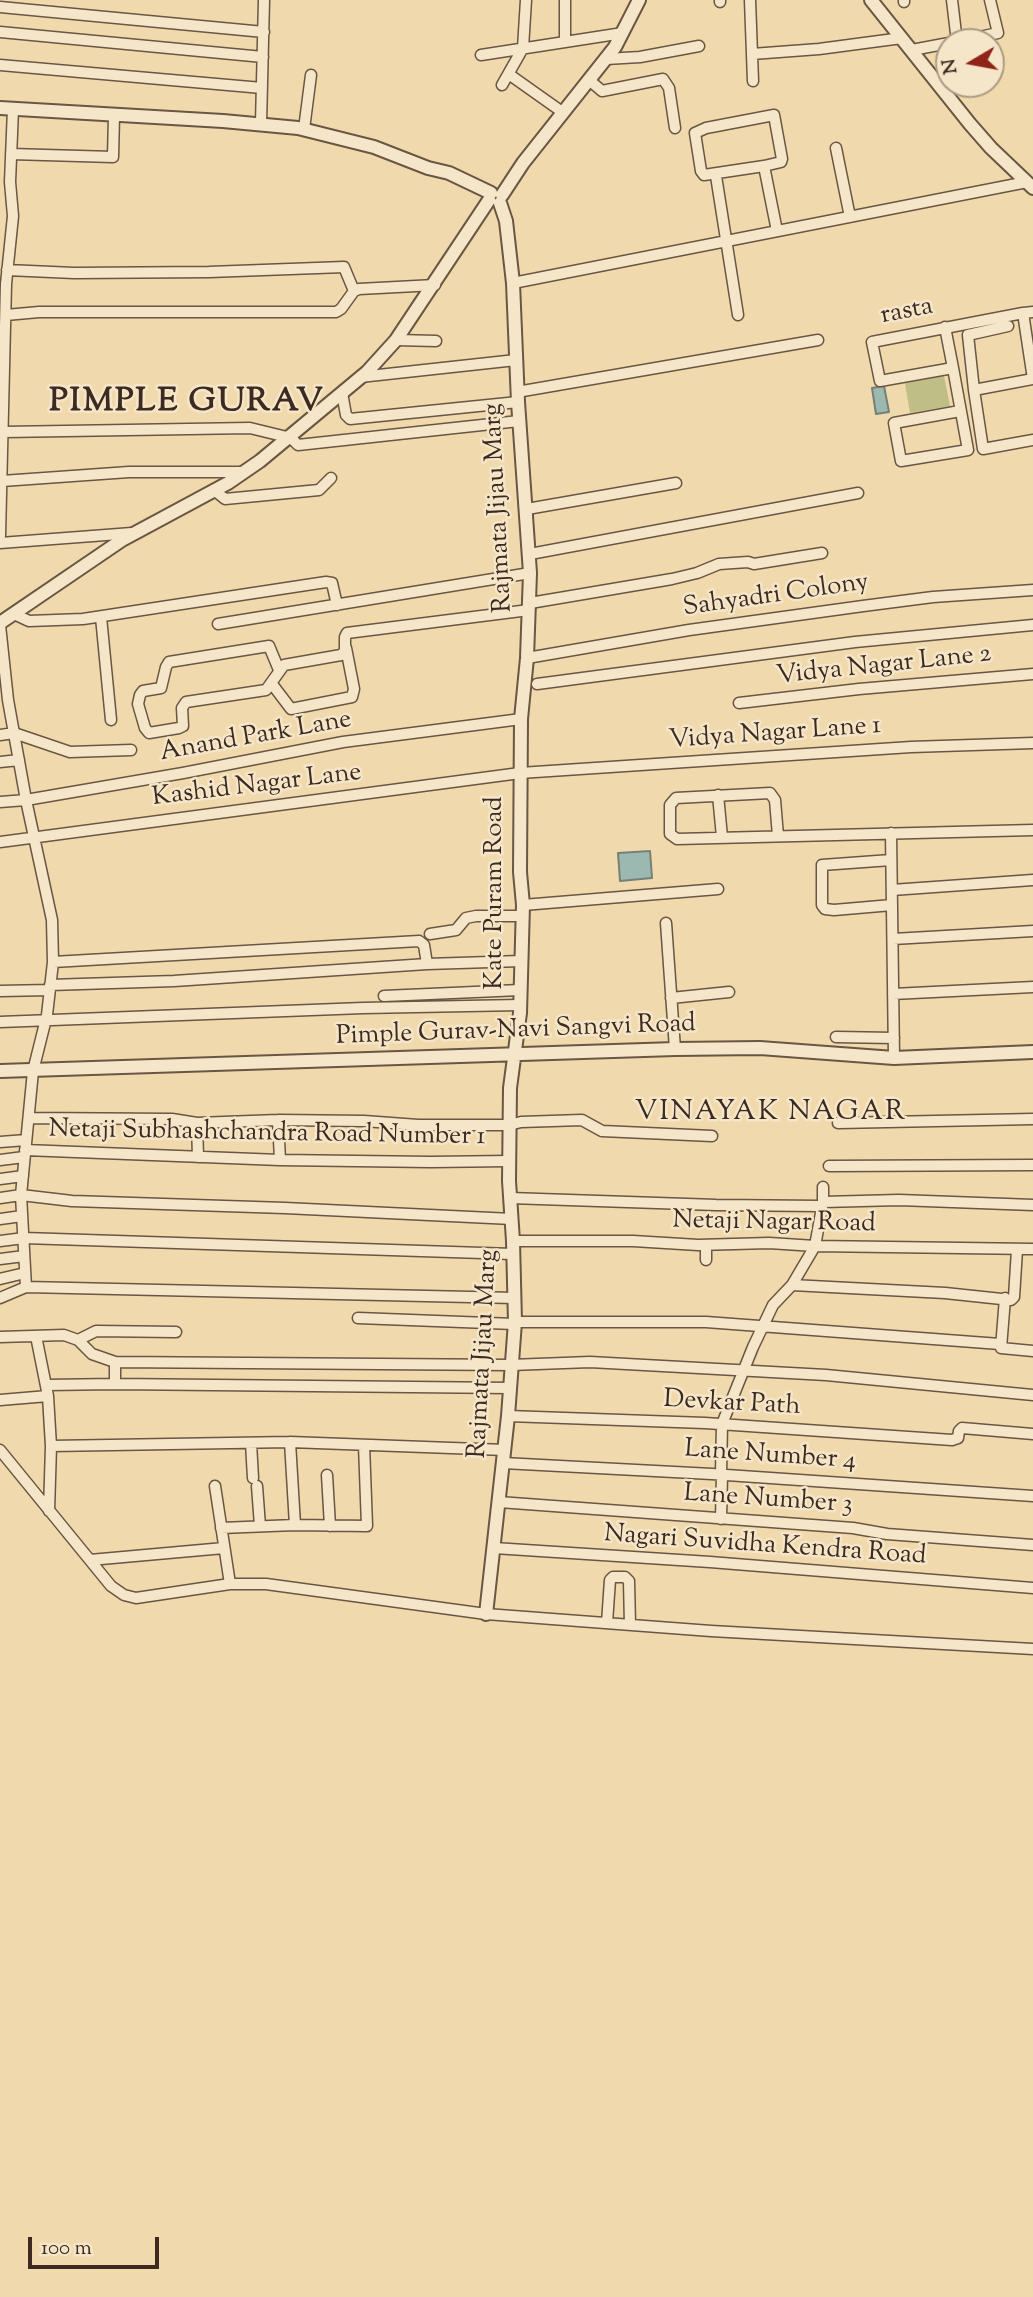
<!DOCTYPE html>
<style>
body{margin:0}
#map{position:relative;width:1033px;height:2297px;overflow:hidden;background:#f0d9ac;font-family:"Sorts Mill Goudy",serif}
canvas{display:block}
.north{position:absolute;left:935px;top:28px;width:70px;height:70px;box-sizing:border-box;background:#f5e6c9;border:2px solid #ab9b85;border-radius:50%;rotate:260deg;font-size:19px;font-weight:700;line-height:28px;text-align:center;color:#3c2a20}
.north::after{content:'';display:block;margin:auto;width:24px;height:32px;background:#8f2418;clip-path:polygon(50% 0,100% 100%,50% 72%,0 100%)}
.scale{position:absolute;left:28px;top:2237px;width:131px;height:32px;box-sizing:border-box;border:4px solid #3c2a20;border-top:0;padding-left:9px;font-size:21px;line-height:24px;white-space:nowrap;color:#3c2a20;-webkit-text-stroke:5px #f5e6c9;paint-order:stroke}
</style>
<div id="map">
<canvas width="1033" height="2297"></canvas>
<div class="north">N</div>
<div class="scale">100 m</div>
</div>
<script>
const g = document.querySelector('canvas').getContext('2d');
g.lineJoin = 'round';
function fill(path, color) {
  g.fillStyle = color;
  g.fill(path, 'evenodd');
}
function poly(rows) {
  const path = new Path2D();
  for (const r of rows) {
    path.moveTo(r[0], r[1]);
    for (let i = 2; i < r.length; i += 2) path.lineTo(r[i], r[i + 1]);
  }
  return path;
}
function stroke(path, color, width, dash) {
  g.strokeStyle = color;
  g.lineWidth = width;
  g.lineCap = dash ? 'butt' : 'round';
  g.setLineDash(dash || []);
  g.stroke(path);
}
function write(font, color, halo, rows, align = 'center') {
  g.font = font + ' "Sorts Mill Goudy",serif';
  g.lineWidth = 5;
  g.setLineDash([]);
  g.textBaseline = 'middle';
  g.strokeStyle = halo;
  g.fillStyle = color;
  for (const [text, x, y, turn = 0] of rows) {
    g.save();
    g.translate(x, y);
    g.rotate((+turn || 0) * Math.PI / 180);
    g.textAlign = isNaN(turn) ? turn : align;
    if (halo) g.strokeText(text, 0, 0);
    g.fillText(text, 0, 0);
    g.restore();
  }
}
const green = poly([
 [944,376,950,406,910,413,905,383]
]);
const water = poly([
 [884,386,889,412,876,414,872,388,884,386],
 [650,851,652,878,620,881,618,853,650,851]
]);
const minor = poly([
 [720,0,720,2],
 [750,0,753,81],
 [904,0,904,2],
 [952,0,957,42],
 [0,7,264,32],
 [0,32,263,57],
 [565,41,565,0],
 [956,42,998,33,990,0],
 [912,50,949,43],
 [752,54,819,49,902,38],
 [481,55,623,33],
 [606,59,640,57,699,46],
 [0,65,262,88],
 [510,75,558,109],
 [589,80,602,91,663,79,669,88,675,128],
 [502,85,523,48,526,0],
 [261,124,264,0],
 [304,129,311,75],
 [836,148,850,217],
 [11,154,113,157,114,116],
 [764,166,704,175,701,171,695,133,706,128,774,115,782,159,781,162,764,166,777,231],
 [716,176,738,315],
 [7,270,74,273,209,272,344,267,354,291],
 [513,283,1027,182],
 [1033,312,1023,313,1033,379],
 [6,315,39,312,336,312,341,309,354,291,359,289,435,285],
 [945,327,953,368],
 [396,340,436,341],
 [360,377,516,360],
 [1033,379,974,390,983,449,1033,440],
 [974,390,968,335,1008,326],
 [517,392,818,340],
 [342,393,346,415,350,419,518,402],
 [960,411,894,423,901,461,968,450,953,368,880,381,872,342,1023,313],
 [4,432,250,428,291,438,298,445,519,421],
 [2,481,129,472,244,472],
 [214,490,225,499,319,490,331,478],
 [527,509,676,483],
 [0,536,6,284,13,216,10,182,13,109],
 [0,543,132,533],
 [530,554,858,493],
 [530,603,672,579,697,573,719,564,748,562,754,564,822,553],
 [14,614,29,621,83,619,326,582,332,583,337,605],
 [101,617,111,720],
 [218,624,530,573],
 [0,625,8,700,26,800,52,920,53,962,47,1015,33,1071,21,1195,26,1287],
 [527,658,689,630,863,606,933,597,1033,590],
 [279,670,269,646,169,662,166,667,161,688,143,691,140,695,138,704,145,728,149,733,179,728,183,726,182,708,186,702,266,690,284,665,341,655,345,651,345,637,347,633,529,610],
 [272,684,291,709,352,697,354,689,346,648],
 [537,684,855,642,1033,625],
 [739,703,859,689,1033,674],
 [0,735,14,733,70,752,131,750],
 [0,762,19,760],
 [718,795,722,837],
 [0,802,26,800,183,773,343,742,521,719],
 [891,833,894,1058],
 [778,836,775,800,770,793,676,798,670,805,670,834,677,839,1033,830],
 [0,842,520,773,911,747,1033,743],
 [891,860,822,865,822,905,825,909,834,910,892,905],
 [892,890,1033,880],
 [523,905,718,889],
 [666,923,675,1049],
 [430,934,456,930,466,918,476,916,523,916],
 [893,939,1033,931],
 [53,962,419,941,424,945,427,964,521,961],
 [50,985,174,981,427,964],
 [0,991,50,990],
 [893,994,1033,987],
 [384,996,520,990],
 [671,998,729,992],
 [0,1022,363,1008,520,1005],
 [836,1037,894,1038],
 [30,1118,172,1119,197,1123,278,1120,364,1121,418,1125,509,1125,521,1122,582,1120,602,1131,712,1136],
 [278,1120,280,1160],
 [197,1123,198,1157],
 [838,1123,1033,1119],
 [0,1142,26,1140],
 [25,1150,280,1160,431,1162,509,1161],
 [0,1160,24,1157],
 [829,1166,1033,1165],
 [0,1179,23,1176],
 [0,1198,21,1195,72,1201,285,1208,512,1219],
 [510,1198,716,1205,820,1206],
 [823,1202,899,1200,1033,1205],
 [0,1219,22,1216],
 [0,1241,24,1238,513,1254],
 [513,1241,633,1241,698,1245,769,1243,815,1246,1033,1249],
 [0,1259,24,1256],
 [706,1260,706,1245],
 [0,1279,25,1273],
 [792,1285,945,1293,1011,1300,1014,1297,1017,1250],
 [0,1298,26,1287,515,1298],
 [1005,1298,1001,1348,1033,1351],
 [358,1318,514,1324],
 [515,1322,706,1322,1000,1344],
 [36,1336,48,1396,51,1446,49,1511],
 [0,1337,64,1335,78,1340,92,1354,115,1362,511,1365,590,1362,826,1375,1033,1395],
 [78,1340,96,1331,176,1332],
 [115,1384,115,1362],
 [47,1385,115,1384,510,1388],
 [0,1400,48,1396],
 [508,1416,705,1423,952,1440,958,1438,959,1431,962,1428,1033,1434],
 [290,1442,295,1525],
 [251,1443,253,1478],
 [51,1446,290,1442,505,1450],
 [0,1450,111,1586,124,1595,136,1598,230,1584,266,1584,486,1614,711,1631,1033,1649],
 [503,1463,712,1474,1033,1496],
 [721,1474,722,1424,753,1347,773,1305,792,1285,815,1246,823,1202,823,1187],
 [327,1475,330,1526],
 [215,1486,230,1584],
 [257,1486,260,1526],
 [499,1502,853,1528,887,1534,1033,1545],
 [721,1519,722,1474],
 [221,1528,295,1525,367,1526,364,1445],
 [494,1548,710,1562,1033,1588],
 [90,1560,224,1548],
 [607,1623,610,1580,613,1577,625,1577,629,1581,630,1625]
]);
const tertiary = poly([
 [871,0,970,124,991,148,1033,188],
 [0,108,223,121,298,128,374,147,428,168,449,173,491,193],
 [502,195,523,163,615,47,639,0],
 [0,623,122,540,228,483,260,461,367,372,396,340,489,200],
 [0,1071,675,1049,760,1048,894,1058,1033,1052],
 [486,1614,508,1416,515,1322,513,1241,509,1181,510,1088,520,1013,523,905,520,872,521,719,527,658,530,573,518,402,513,283,506,221,500,203]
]);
const streetNames = [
 ["rasta",907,313,-11],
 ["Rajmata Jijau Marg",500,508,-93],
 ["Sahyadri Colony",776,597,-8],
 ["Vidya Nagar Lane 2",884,667,-6],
 ["Vidya Nagar Lane 1",775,735,-4],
 ["Anand Park Lane",256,738,-10],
 ["Kashid Nagar Lane",257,787,-7],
 ["Kate Puram Road",497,893,-90],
 ["Pimple Gurav-Navi Sangvi Road",516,1032,-2],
 ["Netaji Subhashchandra Road Number 1",267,1135,1],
 ["Netaji Nagar Road",774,1224,1],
 ["Rajmata Jijau Marg",485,1354,-87],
 ["Devkar Path",732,1405,3],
 ["Lane Number 4",770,1457,4],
 ["Lane Number 3",768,1501,4],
 ["Nagari Suvidha Kendra Road",765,1547,4]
];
const neighbourhoodNames = [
 ["VINAYAK NAGAR",771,1114]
];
const districtNames = [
 ["PIMPLE GURAV",187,404]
];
fill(green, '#bfbe86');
fill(water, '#9bb9b1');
stroke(water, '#758077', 2);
stroke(minor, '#695643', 13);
stroke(tertiary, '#695643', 16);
stroke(minor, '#f5e6c9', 10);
stroke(tertiary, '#f5e6c9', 12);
write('26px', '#3c2a20', '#f5e6c9', streetNames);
g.letterSpacing = '2px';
write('28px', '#3c2a20', '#f5e6c9', neighbourhoodNames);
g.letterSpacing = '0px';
g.letterSpacing = '2px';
write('bold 33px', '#3c2a20', '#f5e6c9', districtNames);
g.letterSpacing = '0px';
</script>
